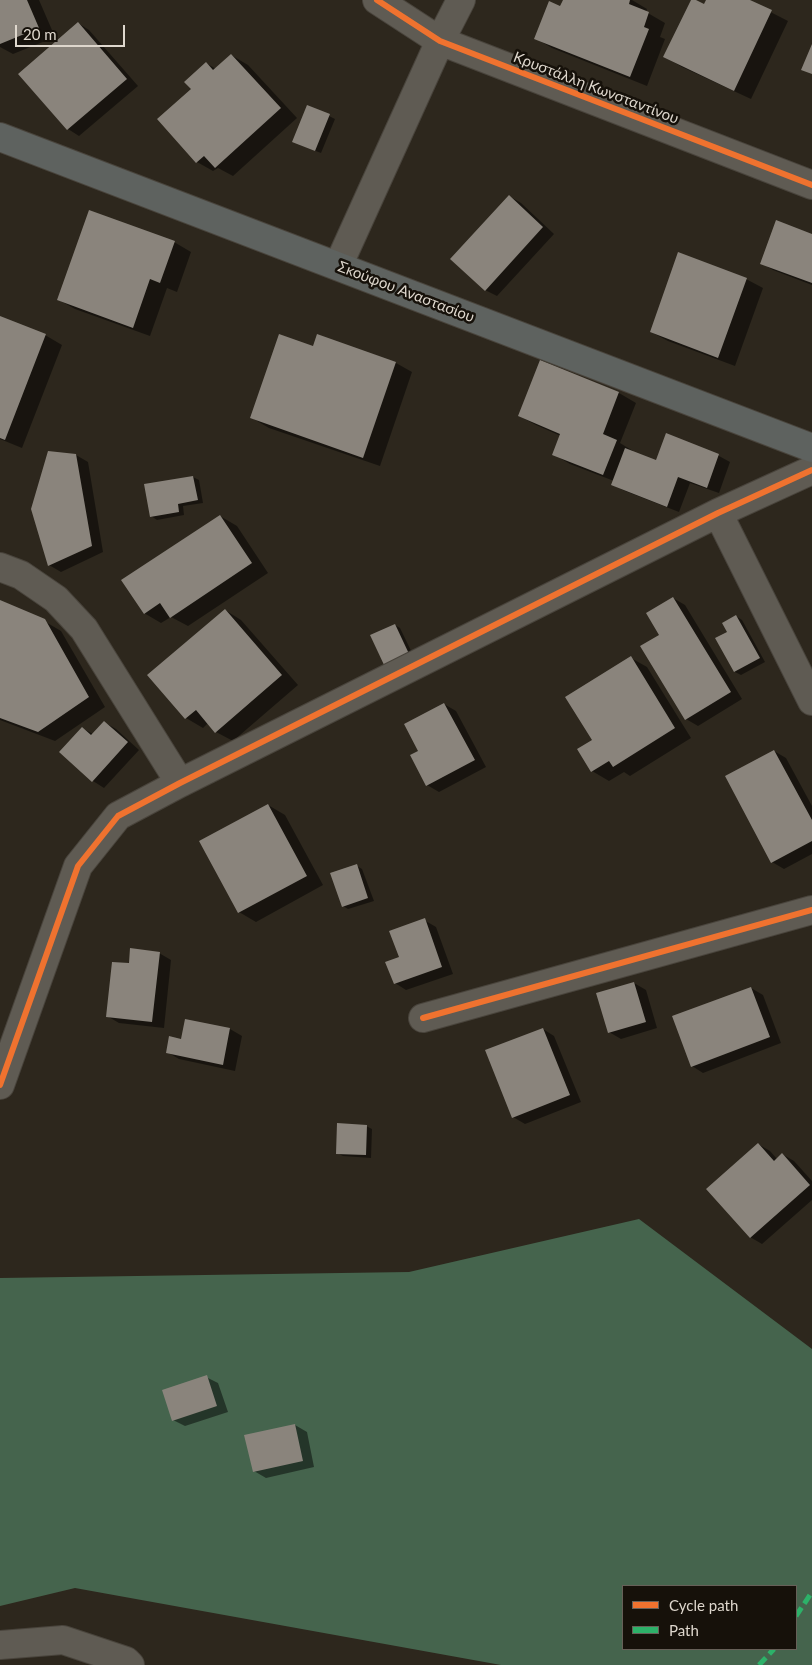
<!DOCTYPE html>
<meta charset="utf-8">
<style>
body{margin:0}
#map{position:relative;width:812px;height:1665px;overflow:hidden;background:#2d271d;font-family:Lato,sans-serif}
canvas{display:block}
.legend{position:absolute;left:622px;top:1585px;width:175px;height:65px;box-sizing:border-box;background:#16110a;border:1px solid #666058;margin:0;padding:6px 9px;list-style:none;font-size:15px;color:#ded7cd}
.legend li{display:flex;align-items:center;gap:10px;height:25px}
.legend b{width:25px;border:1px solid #666058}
.scale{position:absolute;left:15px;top:25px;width:110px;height:22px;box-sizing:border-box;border:2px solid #ded7cd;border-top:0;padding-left:6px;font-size:15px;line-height:18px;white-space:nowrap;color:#ded7cd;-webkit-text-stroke:4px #16110a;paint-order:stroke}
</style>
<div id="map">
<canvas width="812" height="1665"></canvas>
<ul class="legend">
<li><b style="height:6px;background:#ef722f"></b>Cycle path</li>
<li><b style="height:6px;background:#2db169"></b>Path</li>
</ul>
<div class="scale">20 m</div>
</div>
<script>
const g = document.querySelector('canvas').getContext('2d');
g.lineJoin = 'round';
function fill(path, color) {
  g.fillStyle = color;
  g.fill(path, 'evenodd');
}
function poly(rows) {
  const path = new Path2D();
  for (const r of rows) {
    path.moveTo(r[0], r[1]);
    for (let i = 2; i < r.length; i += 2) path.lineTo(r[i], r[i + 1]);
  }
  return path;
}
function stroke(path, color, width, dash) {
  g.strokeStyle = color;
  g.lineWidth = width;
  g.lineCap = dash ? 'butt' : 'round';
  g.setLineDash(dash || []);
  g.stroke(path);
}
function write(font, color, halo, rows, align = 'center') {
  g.font = font + ' Lato,sans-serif';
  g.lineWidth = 5;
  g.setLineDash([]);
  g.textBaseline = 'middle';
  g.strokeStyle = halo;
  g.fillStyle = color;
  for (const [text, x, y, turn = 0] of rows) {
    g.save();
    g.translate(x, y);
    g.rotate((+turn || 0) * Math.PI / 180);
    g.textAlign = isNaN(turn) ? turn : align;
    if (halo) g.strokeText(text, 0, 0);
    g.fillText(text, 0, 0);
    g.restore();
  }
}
const forest = poly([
 [639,1219,812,1349,812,1665,501,1665,75,1588,0,1606,0,1278,409,1272],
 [623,1586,796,1586,796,1649,623,1649]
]);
const shadow = poly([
 [0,0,39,0,55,37,13,54,0,47],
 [564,0,632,0,647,9,646,12,665,23,660,37,665,39,647,86,552,48,535,38,561,8],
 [692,0,704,6,707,0,747,0,788,21,751,99,682,67,665,57],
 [78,23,89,30,138,86,79,136,68,129,19,74],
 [231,55,248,65,297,118,233,176,218,168,213,171,197,162,192,89,206,63,216,69],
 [329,116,335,119,321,153,300,145],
 [509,196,521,203,554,234,497,296,485,290],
 [812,235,812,285,773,270,761,263],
 [174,242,191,252,177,292,167,288,150,336,75,309,59,300],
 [746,279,763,288,735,366,668,341,651,332],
 [0,318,45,335,62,345,22,448,0,439],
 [314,348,396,363,412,372,380,466,269,428,252,418],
 [541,362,619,393,636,403,620,443,633,451,633,453,656,462,666,435,719,456,730,462,719,493,690,483,679,512,625,491,613,485,614,481,570,464,553,454,561,436,536,425,519,416],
 [76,455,88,462,103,552,61,572,49,565],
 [193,477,199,480,203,503,183,506,184,515,157,520,151,516],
 [220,516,237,526,268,573,188,626,171,617,161,623,144,613],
 [673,598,685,605,742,699,698,726,686,719],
 [0,601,44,621,61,631,105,707,55,741,0,720],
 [225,610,241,620,298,685,233,741,216,732,208,723,203,728,186,718,149,675],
 [736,616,742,620,765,662,741,675,735,672,717,639,729,632],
 [395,625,400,628,415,659,391,669],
 [631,658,647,667,691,738,630,776,624,772,609,781,592,771,593,740],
 [444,704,456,711,486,767,439,792,427,785,420,752],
 [104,722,116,729,139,750,104,788,93,781,82,728,93,734],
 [774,751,786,758,812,806,812,854,784,869,772,862],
 [268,805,285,815,323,885,256,922,239,912],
 [357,866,362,869,374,901,348,909,343,906],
 [424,920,436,927,453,974,406,990,395,983,400,957],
 [159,953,171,960,164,1028,119,1023,107,1016,130,965],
 [634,983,646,990,657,1028,621,1039,609,1032],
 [751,988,763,995,781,1043,703,1073,692,1066],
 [186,1020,230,1029,242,1036,235,1071,179,1059,167,1052,182,1040],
 [543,1029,554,1036,581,1102,525,1124,513,1117],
 [366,1126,372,1129,371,1158,343,1156,337,1153],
 [758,1144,770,1151,777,1159,782,1154,794,1161,812,1181,812,1200,762,1244,750,1237],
 [206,1377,218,1383,228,1412,185,1426,173,1420],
 [295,1425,307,1432,314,1467,266,1478,254,1471]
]);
const building = poly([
 [0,0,27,0,39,28,0,44],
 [563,0,630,0,629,4,649,12,644,27,649,29,630,77,534,39,549,1,560,6],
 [691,0,696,0,704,4,706,0,750,0,772,10,734,91,663,57],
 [78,22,127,79,67,130,18,74],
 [812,44,812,74,801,70],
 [231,54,281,108,215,168,204,156,196,163,157,119,191,89,184,82,206,62,213,70],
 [307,105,330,114,315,151,292,142],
 [509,195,543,227,485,291,450,259],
 [89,210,175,241,160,283,150,279,133,328,57,300],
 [776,220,812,234,812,283,760,264],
 [678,252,747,278,718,358,650,332],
 [0,316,46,334,5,440,0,438],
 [279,334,313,346,317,334,396,362,363,458,250,418],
 [540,360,619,392,603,434,617,440,603,475,552,455,560,434,518,416],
 [666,433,719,454,707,488,678,477,667,507,611,485,625,448,656,460],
 [48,451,76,454,92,546,48,566,31,509],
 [193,476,198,500,178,504,179,512,150,517,144,484],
 [220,515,252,563,170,618,160,603,144,614,121,580],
 [673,597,731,692,685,720,640,646,659,635,646,613],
 [0,600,45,619,89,697,38,732,0,718],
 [225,609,282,675,215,733,196,710,185,719,147,675],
 [736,615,760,658,734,672,715,638,727,632,722,623],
 [395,624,410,656,385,667,370,635],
 [631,656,675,728,613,767,609,761,591,772,577,749,592,740,565,697],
 [444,703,475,760,426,786,410,755,418,751,404,724],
 [104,721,128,742,92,782,59,752,82,727,91,735],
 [774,750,812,820,812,841,771,863,725,776],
 [268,804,307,876,238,913,199,841],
 [357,864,368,898,342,907,330,873],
 [425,918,442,967,394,984,385,962,399,957,389,931],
 [130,948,160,952,152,1022,106,1017,112,962,129,963],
 [634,982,646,1022,608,1033,596,993],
 [751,987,770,1037,691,1067,672,1016],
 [185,1019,230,1028,223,1065,166,1053,169,1036,181,1039],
 [543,1028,570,1095,512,1118,485,1050],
 [337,1123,367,1125,366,1155,336,1154],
 [758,1143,774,1161,782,1153,810,1185,750,1238,706,1189],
 [207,1375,217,1406,172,1421,162,1390],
 [295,1424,303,1461,253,1472,244,1435]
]);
const minor = poly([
 [377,0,440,41,812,185],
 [338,266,440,41,461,0],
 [718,513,812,701],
 [0,567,21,575,56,599,84,629,180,783],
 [423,1018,812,910],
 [0,1085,78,866,118,816,180,783,718,513,812,470],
 [0,1645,63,1640,126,1661,130,1665]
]);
const major = poly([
 [0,137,812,448]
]);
const quiet = poly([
 [796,1616,812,1592],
 [759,1665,774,1649]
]);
const cycleway = poly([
 [377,0,440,41,812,185],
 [423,1018,812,910],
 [0,1085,78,866,118,816,180,783,718,513,812,470]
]);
const streetNames = [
 ["Κρυστάλλη Κωνσταντίνου",596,88,21],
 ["Σκούφου Αναστασίου",406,292,21]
];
fill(forest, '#45644d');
fill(shadow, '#0007');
fill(building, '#8a847c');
stroke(minor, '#49443c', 30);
stroke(major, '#49443c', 30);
stroke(minor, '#5f5b53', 28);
stroke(major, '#5e625f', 28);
stroke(quiet, '#2db169', 5, [10, 5]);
stroke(cycleway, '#ef722f', 6);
write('15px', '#ded7cd', '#16110a', streetNames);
</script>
